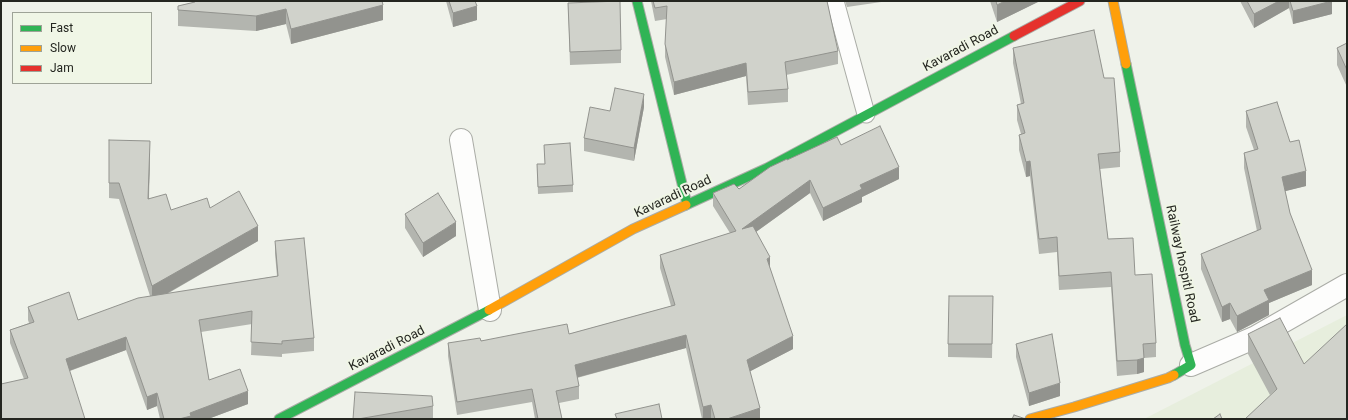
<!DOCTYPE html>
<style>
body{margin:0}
#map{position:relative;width:1348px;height:420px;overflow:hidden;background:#eff2ea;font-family:Roboto,sans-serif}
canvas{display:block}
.frame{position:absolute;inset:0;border:2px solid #242620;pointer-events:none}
.legend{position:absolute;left:12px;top:12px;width:140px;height:72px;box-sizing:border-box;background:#f0f6e6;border:1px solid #9ea397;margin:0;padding:5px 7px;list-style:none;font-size:12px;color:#242620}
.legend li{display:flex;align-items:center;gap:8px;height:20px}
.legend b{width:20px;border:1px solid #9ea397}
</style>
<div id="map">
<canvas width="1348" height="420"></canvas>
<div class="frame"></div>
<ul class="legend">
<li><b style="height:5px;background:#30b455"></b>Fast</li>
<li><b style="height:5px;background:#ff9f0a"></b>Slow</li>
<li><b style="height:5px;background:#e5322d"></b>Jam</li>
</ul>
</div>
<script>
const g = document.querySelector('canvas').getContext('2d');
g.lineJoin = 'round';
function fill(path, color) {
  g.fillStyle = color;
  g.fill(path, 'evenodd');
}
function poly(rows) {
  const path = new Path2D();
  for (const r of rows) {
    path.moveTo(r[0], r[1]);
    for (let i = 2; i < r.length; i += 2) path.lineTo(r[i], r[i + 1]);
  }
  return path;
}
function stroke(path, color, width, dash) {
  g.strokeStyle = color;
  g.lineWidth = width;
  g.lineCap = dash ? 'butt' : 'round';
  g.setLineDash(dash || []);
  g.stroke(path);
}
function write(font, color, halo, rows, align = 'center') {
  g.font = font + ' Roboto,sans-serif';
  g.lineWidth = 4;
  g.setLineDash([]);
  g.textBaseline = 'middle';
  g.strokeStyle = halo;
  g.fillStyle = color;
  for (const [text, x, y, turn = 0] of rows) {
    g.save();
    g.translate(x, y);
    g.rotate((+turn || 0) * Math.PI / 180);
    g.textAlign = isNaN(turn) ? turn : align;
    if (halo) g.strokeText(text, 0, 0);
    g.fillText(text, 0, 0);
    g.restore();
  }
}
const built = poly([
 [1347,315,1347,419,1144,419]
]);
const lane = poly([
 [835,1,866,114]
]);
const street = poly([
 [461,140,490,310],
 [1191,365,1256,337,1347,285]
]);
const fast = poly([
 [637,1,687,204],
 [1126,64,1185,345,1191,365,1174,375],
 [686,205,767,168,1014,36],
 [279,419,489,310]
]);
const slow = poly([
 [1113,1,1126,64],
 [489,310,633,229,686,205],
 [1030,419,1074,407,1168,378,1174,375]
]);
const jam = poly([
 [1014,36,1080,1]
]);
const wall = poly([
 [382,1,383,20,291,44,286,24,256,31,178,26,178,6,195,2],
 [446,1,475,1,477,20,453,27],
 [651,1,827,1,838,51,838,64,786,75,788,89,788,102,748,105,746,76,674,95,665,57,665,44,667,19,655,21],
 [845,1,888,1,847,7],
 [990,1,1040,1,997,22],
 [1240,1,1332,1,1332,14,1293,24,1289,8,1254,28],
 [568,3,621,50,621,63,570,65],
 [1347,43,1347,87,1337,65,1337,48],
 [1013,48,1120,152,1120,167,1100,169,1108,239,1135,275,1156,343,1156,357,1144,358,1144,372,1137,374,1117,376,1111,287,1059,290,1057,252,1039,254,1030,176,1026,177,1019,150,1019,135,1021,134,1017,120,1017,105,1021,104,1013,63],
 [644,107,634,161,584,151,584,138],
 [1246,111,1290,142,1306,186,1285,191,1290,213,1312,285,1269,303,1269,315,1237,332,1230,319,1222,322,1201,269,1201,254,1257,231,1244,168,1244,153,1254,150,1246,127],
 [544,145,573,185,573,192,538,194,537,164,545,164],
 [841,145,899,179,862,197,862,202,823,221,810,193,756,232,770,268,793,349,750,371,760,419,711,419,711,418,702,419,686,348,577,378,579,386,579,399,559,403,562,419,535,419,532,402,457,415,448,356,448,343,569,334,671,306,660,268,660,255,730,233,713,206,713,193,739,189,787,160],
 [150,157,149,199,171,210,210,208,258,241,167,294,277,276,275,254,275,241,314,338,314,351,282,354,282,357,251,355,252,324,201,332,209,380,248,404,208,419,160,419,157,406,147,410,126,350,70,371,24,379,10,343,10,330,29,323,28,320,28,307,78,320,150,296,119,199,109,198,109,183],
 [405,214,456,236,423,257,405,228],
 [993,296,992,358,948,357,948,344],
 [1248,334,1304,364,1270,395,1248,354],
 [1016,344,1060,396,1029,406,1016,357],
 [433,406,433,419,353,419]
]);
const shadedWall = poly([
 [1005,1,1040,1,997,22,997,5],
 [1279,1,1289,1,1289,8,1254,28,1254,14],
 [1332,1,1332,14,1293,24,1293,11],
 [383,5,383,20,291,44,291,29],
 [477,6,477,20,453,27,453,13],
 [286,9,286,24,256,31,256,16],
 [746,63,746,76,674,95,674,82],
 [644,94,644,107,634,161,634,148],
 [150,141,150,157,148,215,148,199],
 [1030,161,1030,176,1026,177,1026,162],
 [899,167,899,179,862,197,862,202,823,221,823,208,860,185],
 [1306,171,1306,186,1282,192,1282,177],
 [810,180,810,193,742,242,742,229],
 [456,222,456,236,423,257,423,243],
 [258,226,258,241,152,302,152,286],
 [770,257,770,270,767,259],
 [1312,270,1312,285,1269,303,1269,315,1237,332,1237,316,1264,290],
 [1230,303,1230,319,1222,322,1222,307],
 [686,335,686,348,575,378,575,365],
 [793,336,793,349,747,373,747,360],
 [126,337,126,350,66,372,66,359],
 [1144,358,1144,372,1137,374,1137,360],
 [1060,383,1060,396,1029,406,1029,393],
 [248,391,248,404,208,419,179,419,190,413],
 [157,393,157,406,147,410,147,397],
 [711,405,711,418,703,419,703,407],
 [760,408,760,419,727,419]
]);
const building = poly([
 [195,1,382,1,383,5,291,29,286,9,256,16,178,10,178,6,195,2,195,1],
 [449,1,475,1,477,6,453,13,449,1],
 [620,1,621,50,570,52,568,3,620,1],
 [653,1,827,1,838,51,785,62,788,89,748,92,746,63,674,82,665,44,667,6,655,8,653,1],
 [996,1,1005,1,997,5,996,1],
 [1247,1,1279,1,1254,14,1247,1],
 [1290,1,1332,1,1293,11,1290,1],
 [1094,30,1104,78,1114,78,1120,152,1098,154,1108,239,1133,238,1135,275,1152,274,1156,343,1143,344,1144,358,1137,360,1117,361,1111,272,1059,276,1057,237,1039,239,1030,161,1026,162,1019,135,1025,133,1017,105,1024,103,1013,48,1094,30],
 [1347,43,1347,70,1337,48,1347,43],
 [615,88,644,94,634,148,584,138,590,107,610,111,615,88],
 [1277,102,1290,142,1299,140,1306,171,1282,177,1290,213,1312,270,1264,290,1269,300,1237,316,1230,303,1222,307,1201,254,1261,229,1244,153,1258,149,1246,111,1277,102],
 [880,126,899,167,860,185,862,189,823,208,810,180,742,229,753,226,770,257,767,259,793,336,747,360,760,408,727,419,715,419,711,405,703,407,686,335,575,365,579,386,556,391,562,419,538,419,532,389,457,402,448,343,480,338,481,341,567,324,569,334,675,305,660,255,736,231,713,193,734,184,739,189,770,167,787,159,787,160,837,137,841,145,880,126],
 [109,140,150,141,148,199,166,194,171,210,207,198,210,208,239,191,258,226,152,286,119,183,109,183,109,140],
 [570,143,573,185,538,187,537,164,545,164,544,145,570,143],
 [438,193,456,222,423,243,405,214,438,193],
 [304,238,314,338,282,341,282,344,251,342,252,311,199,320,209,380,240,369,248,391,190,413,191,416,179,419,164,419,157,393,147,397,126,337,66,359,85,419,1,419,1,384,28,378,10,330,34,322,28,307,69,292,78,320,138,298,278,276,275,241,304,238],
 [949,296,993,296,992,344,948,344,949,296],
 [1280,318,1304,364,1347,324,1347,419,1245,419,1277,389,1248,334,1280,318],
 [1052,334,1060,383,1029,393,1016,344,1052,334],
 [355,392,432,396,433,406,358,419,353,419,355,392],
 [659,404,662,419,617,419,615,414,659,404],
 [1220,414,1222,419,1213,419,1220,414],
 [1014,415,1026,419,1012,419,1014,415]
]);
const streetNames = [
 ["Kavaradi Road",961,49,-28],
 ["Kavaradi Road",673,197,-25],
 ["Railway hospitl Road",1182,264,78],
 ["Kavaradi Road",387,349,-27]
];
fill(built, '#e7eedd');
stroke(lane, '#aaaca6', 19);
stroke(street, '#aaaca6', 24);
stroke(fast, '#aaaca6', 11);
stroke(slow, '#aaaca6', 11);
stroke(jam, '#aaaca6', 11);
stroke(lane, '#fdfdfc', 17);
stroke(street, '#fdfdfc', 22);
stroke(fast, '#30b455', 9);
stroke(slow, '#ff9f0a', 9);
stroke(jam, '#e5322d', 9);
fill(wall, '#b3b5af');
fill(shadedWall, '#92938e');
fill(building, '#d0d2cb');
stroke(building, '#92938e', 1);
write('13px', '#242620', '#f0f6e6', streetNames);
</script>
